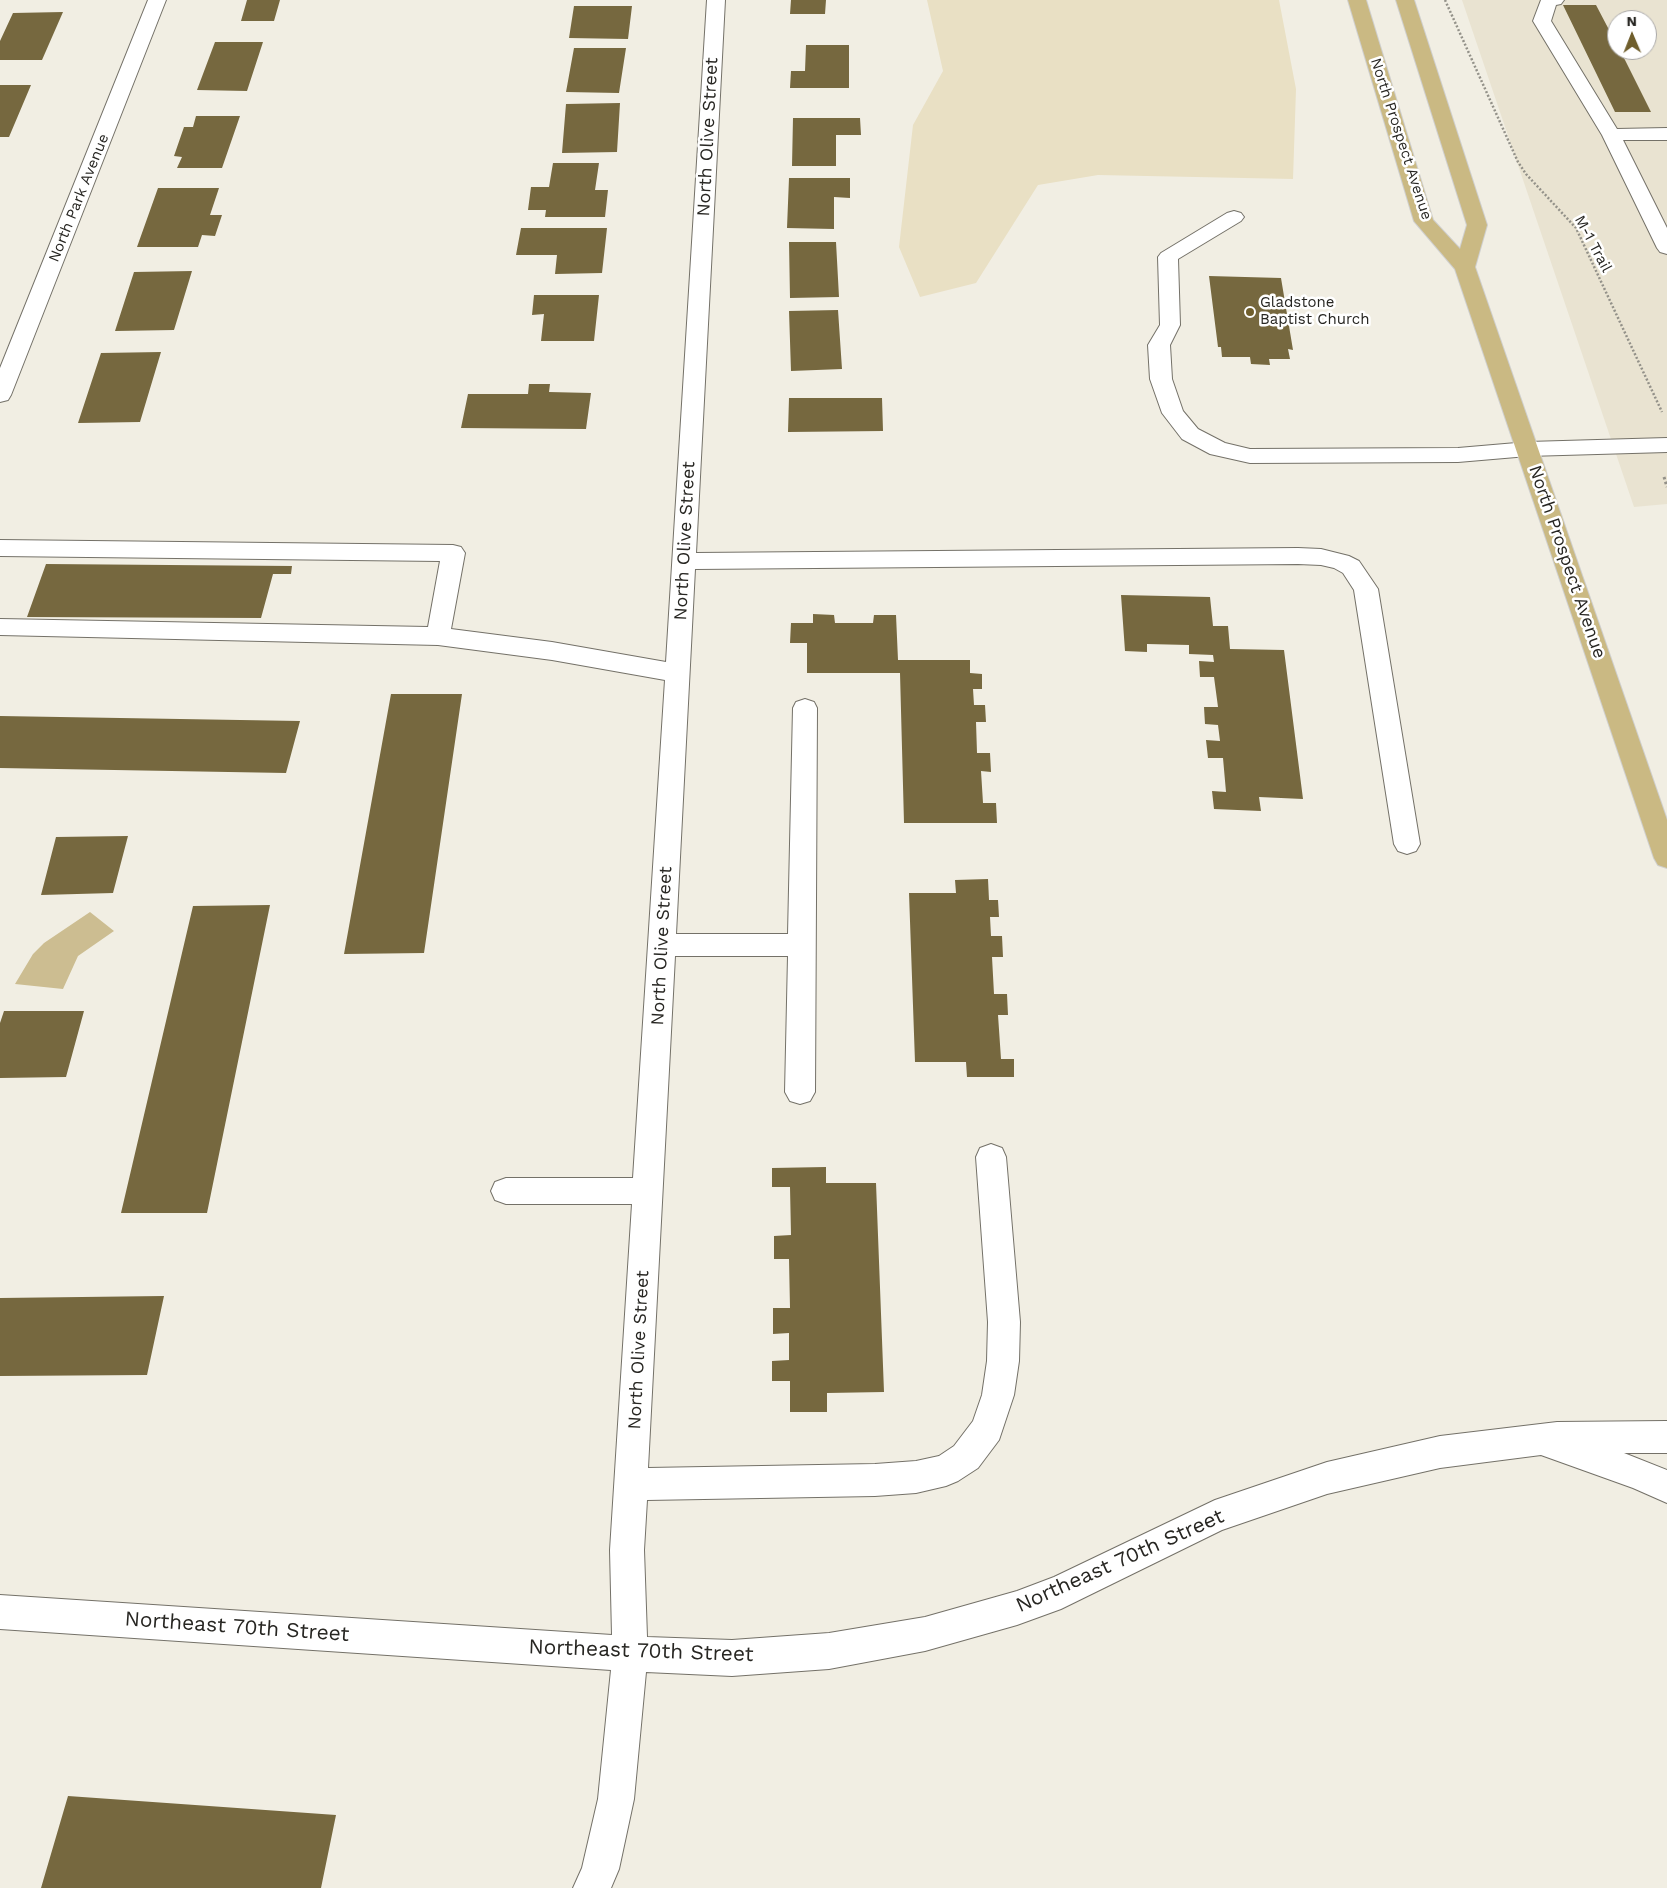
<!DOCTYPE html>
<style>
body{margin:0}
#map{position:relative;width:1667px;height:1888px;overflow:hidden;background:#f1eee3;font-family:"Work Sans",sans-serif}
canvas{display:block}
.north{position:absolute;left:1607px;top:10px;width:50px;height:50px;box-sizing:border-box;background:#fff;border:1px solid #a9a8a7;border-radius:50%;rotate:359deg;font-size:14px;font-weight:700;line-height:20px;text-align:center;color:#272622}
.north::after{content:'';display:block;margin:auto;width:18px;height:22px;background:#6f5e2c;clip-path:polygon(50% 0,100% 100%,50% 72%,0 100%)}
</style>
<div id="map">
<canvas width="1667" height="1888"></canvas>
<div class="north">N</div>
</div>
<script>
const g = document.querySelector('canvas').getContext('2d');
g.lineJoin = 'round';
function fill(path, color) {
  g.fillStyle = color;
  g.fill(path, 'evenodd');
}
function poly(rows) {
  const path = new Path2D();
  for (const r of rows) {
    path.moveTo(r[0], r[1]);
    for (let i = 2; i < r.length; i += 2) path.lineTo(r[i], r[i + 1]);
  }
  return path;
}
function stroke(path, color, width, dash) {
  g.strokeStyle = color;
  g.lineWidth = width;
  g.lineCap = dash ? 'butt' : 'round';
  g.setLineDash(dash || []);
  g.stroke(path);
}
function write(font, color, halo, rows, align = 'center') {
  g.font = font + ' "Work Sans",sans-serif';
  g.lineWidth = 5;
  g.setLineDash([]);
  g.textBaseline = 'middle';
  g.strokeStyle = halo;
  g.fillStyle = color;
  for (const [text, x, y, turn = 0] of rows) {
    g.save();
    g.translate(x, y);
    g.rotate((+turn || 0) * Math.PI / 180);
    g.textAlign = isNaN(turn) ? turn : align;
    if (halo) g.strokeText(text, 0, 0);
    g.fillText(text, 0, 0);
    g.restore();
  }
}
const built = poly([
 [1462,0,1667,0,1667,504,1634,507],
 [1617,20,1647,20,1647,50,1617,50]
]);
const green = poly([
 [927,0,1279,0,1296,89,1293,179,1098,175,1038,185,976,283,920,297,899,247,913,125,943,71]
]);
const water = poly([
 [90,912,114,931,78,956,63,989,15,984,33,954,44,943]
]);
const building = poly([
 [247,0,280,0,274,21,241,21],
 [791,0,826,0,825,14,790,14],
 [1563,5,1596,5,1617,45,1617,50,1620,50,1651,112,1615,112],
 [574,6,632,6,628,39,569,38],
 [63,12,42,60,0,60,0,41,13,13],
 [215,42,263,42,247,91,197,90],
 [806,45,849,45,849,88,790,88,791,71,805,71],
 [574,48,626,48,619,93,566,92],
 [0,85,31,85,9,137,0,137],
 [620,103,617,152,562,153,566,104],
 [196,116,240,116,222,168,177,168,182,157,174,156,184,127,193,127],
 [793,118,860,118,861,135,836,135,836,166,792,166],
 [553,163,599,163,595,190,608,190,605,217,545,217,546,210,528,210,531,187,549,187],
 [789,178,850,178,850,198,834,197,834,229,787,228],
 [158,188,219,188,210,215,222,215,215,236,202,235,198,247,137,247],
 [521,228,607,228,602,273,555,274,557,255,516,255],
 [789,242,836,242,839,297,790,298],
 [192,271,174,330,115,331,134,272],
 [1209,276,1281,278,1293,350,1288,349,1290,359,1269,359,1270,365,1251,364,1250,357,1222,357,1221,347,1218,347],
 [534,295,599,295,594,341,541,341,544,314,532,315],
 [838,310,842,369,791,371,789,311],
 [161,352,140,422,78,423,101,353],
 [529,384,550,384,549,392,591,393,586,429,461,428,468,394,528,394],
 [789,398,882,398,883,431,788,432],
 [46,564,292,566,291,574,273,574,261,618,27,617],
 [1121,595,1210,597,1213,626,1228,626,1230,649,1284,650,1303,799,1259,797,1261,811,1214,809,1212,791,1226,792,1223,758,1208,758,1206,740,1220,741,1218,725,1205,724,1204,707,1218,707,1214,677,1200,677,1199,661,1214,662,1213,655,1189,654,1189,645,1147,644,1147,652,1125,651],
 [813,614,834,615,835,623,873,623,874,615,896,615,898,660,970,660,970,673,982,674,982,689,973,689,974,705,985,705,986,722,976,722,977,753,990,753,991,772,981,771,983,803,996,803,997,823,904,823,900,673,807,673,807,643,790,643,791,623,813,623],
 [391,694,462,694,424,953,344,954],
 [0,716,300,721,286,773,0,768],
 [128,836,113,893,41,895,56,837],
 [988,879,989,900,998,900,999,917,990,917,991,936,1002,936,1003,957,992,957,994,994,1007,994,1008,1015,998,1015,1001,1059,1014,1059,1014,1077,967,1077,966,1062,915,1062,909,893,956,893,955,880],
 [270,905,207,1213,121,1213,193,906],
 [4,1011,84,1011,66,1077,0,1078,0,1023],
 [826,1167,826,1183,876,1183,884,1392,827,1393,827,1412,790,1412,790,1381,772,1381,772,1361,789,1360,789,1333,773,1334,773,1308,790,1308,789,1259,774,1259,774,1236,791,1235,790,1187,772,1187,772,1168],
 [164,1296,147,1375,0,1376,0,1298],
 [68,1796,336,1815,321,1888,41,1888]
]);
const pathFar1 = poly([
 [1445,0,1518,162,1526,174,1576,228,1662,412]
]);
const path = poly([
 [1664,477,1667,487]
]);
const minor = poly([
 [148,0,166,0,11,395,8,400,0,402,0,368,148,0],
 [707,0,725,0,696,553,1298,548,1321,549,1349,556,1359,561,1378,589,1420,844,1416,851,1407,854,1398,851,1394,844,1354,590,1343,573,1334,568,1321,565,1298,564,695,569,676,934,788,934,793,708,796,702,805,699,814,702,817,708,815,1092,810,1101,800,1104,790,1101,785,1092,788,956,675,956,648,1468,875,1464,916,1461,939,1456,954,1446,973,1421,982,1395,987,1361,988,1322,976,1157,980,1148,991,1144,1002,1148,1006,1157,1020,1322,1019,1361,1014,1395,999,1440,978,1468,958,1481,946,1486,916,1493,875,1496,647,1500,644,1550,647,1637,732,1640,829,1633,925,1617,1017,1591,1054,1577,1215,1500,1327,1462,1440,1436,1557,1422,1667,1421,1667,1453,1624,1453,1667,1470,1667,1503,1633,1488,1541,1455,1440,1468,1327,1494,1222,1530,1061,1609,1017,1625,925,1651,829,1669,732,1676,646,1672,634,1799,619,1869,611,1888,573,1888,582,1868,598,1799,611,1670,0,1629,0,1595,612,1635,610,1550,632,1204,506,1204,495,1200,491,1191,495,1182,506,1178,633,1178,665,680,552,660,438,645,0,635,0,619,428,627,440,561,0,556,0,540,453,545,461,547,465,553,451,629,552,642,666,662,707,0],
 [1541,0,1564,0,1561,4,1556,5,1551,21,1617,129,1667,128,1667,140,1623,140,1667,228,1667,254,1660,252,1657,248,1602,135,1533,21,1541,0],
 [1234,211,1241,213,1244,217,1241,221,1178,259,1180,325,1170,345,1172,379,1183,411,1198,429,1225,443,1250,449,1458,448,1528,442,1667,438,1667,452,1528,456,1458,462,1250,463,1210,454,1182,439,1162,413,1150,379,1148,345,1160,325,1158,257,1161,253,1227,213,1234,211]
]);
const major = poly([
 [1348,0,1366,0,1433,220,1460,249,1467,225,1396,0,1414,0,1487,225,1475,267,1667,820,1667,868,1658,865,1654,858,1455,269,1414,221,1348,0]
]);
const markers = [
 [1250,312,5,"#6f5e2c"]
];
const farStreetnames = [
 ["North Prospect Avenue",1401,139,72],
 ["North Park Avenue",79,198,-68],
 ["M-1 Trail",1593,244,62]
];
const farPoinames = [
 ["Gladstone",1260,303],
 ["Baptist Church",1260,320]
];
const streetNames = [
 ["North Olive Street",708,137,-87],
 ["North Olive Street",685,541,-87],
 ["North Prospect Avenue",1567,562,71],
 ["North Olive Street",662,946,-87],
 ["North Olive Street",639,1350,-87]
];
const nearStreetnames = [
 ["Northeast 70th Street",1120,1561,-24],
 ["Northeast 70th Street",237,1627,4],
 ["Northeast 70th Street",641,1651,2]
];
fill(built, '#e9e3d1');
fill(green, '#e9e0c4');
fill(water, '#ccbd91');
fill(building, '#76683f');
stroke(minor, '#747168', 2);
stroke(major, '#cfcfce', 2);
stroke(pathFar1, '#939189', 2.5, [2, 2]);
stroke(path, '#939189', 3, [2.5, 2.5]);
fill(minor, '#fff');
fill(major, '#cab983');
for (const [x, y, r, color] of markers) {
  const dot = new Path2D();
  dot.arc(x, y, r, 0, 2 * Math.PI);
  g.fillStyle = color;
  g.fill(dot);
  stroke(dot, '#fff', 2);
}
write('15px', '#272622', '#fff', farStreetnames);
write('15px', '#272622', '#fff', farPoinames, 'left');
write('18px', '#272622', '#fff', streetNames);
write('21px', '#272622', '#fff', nearStreetnames);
</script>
